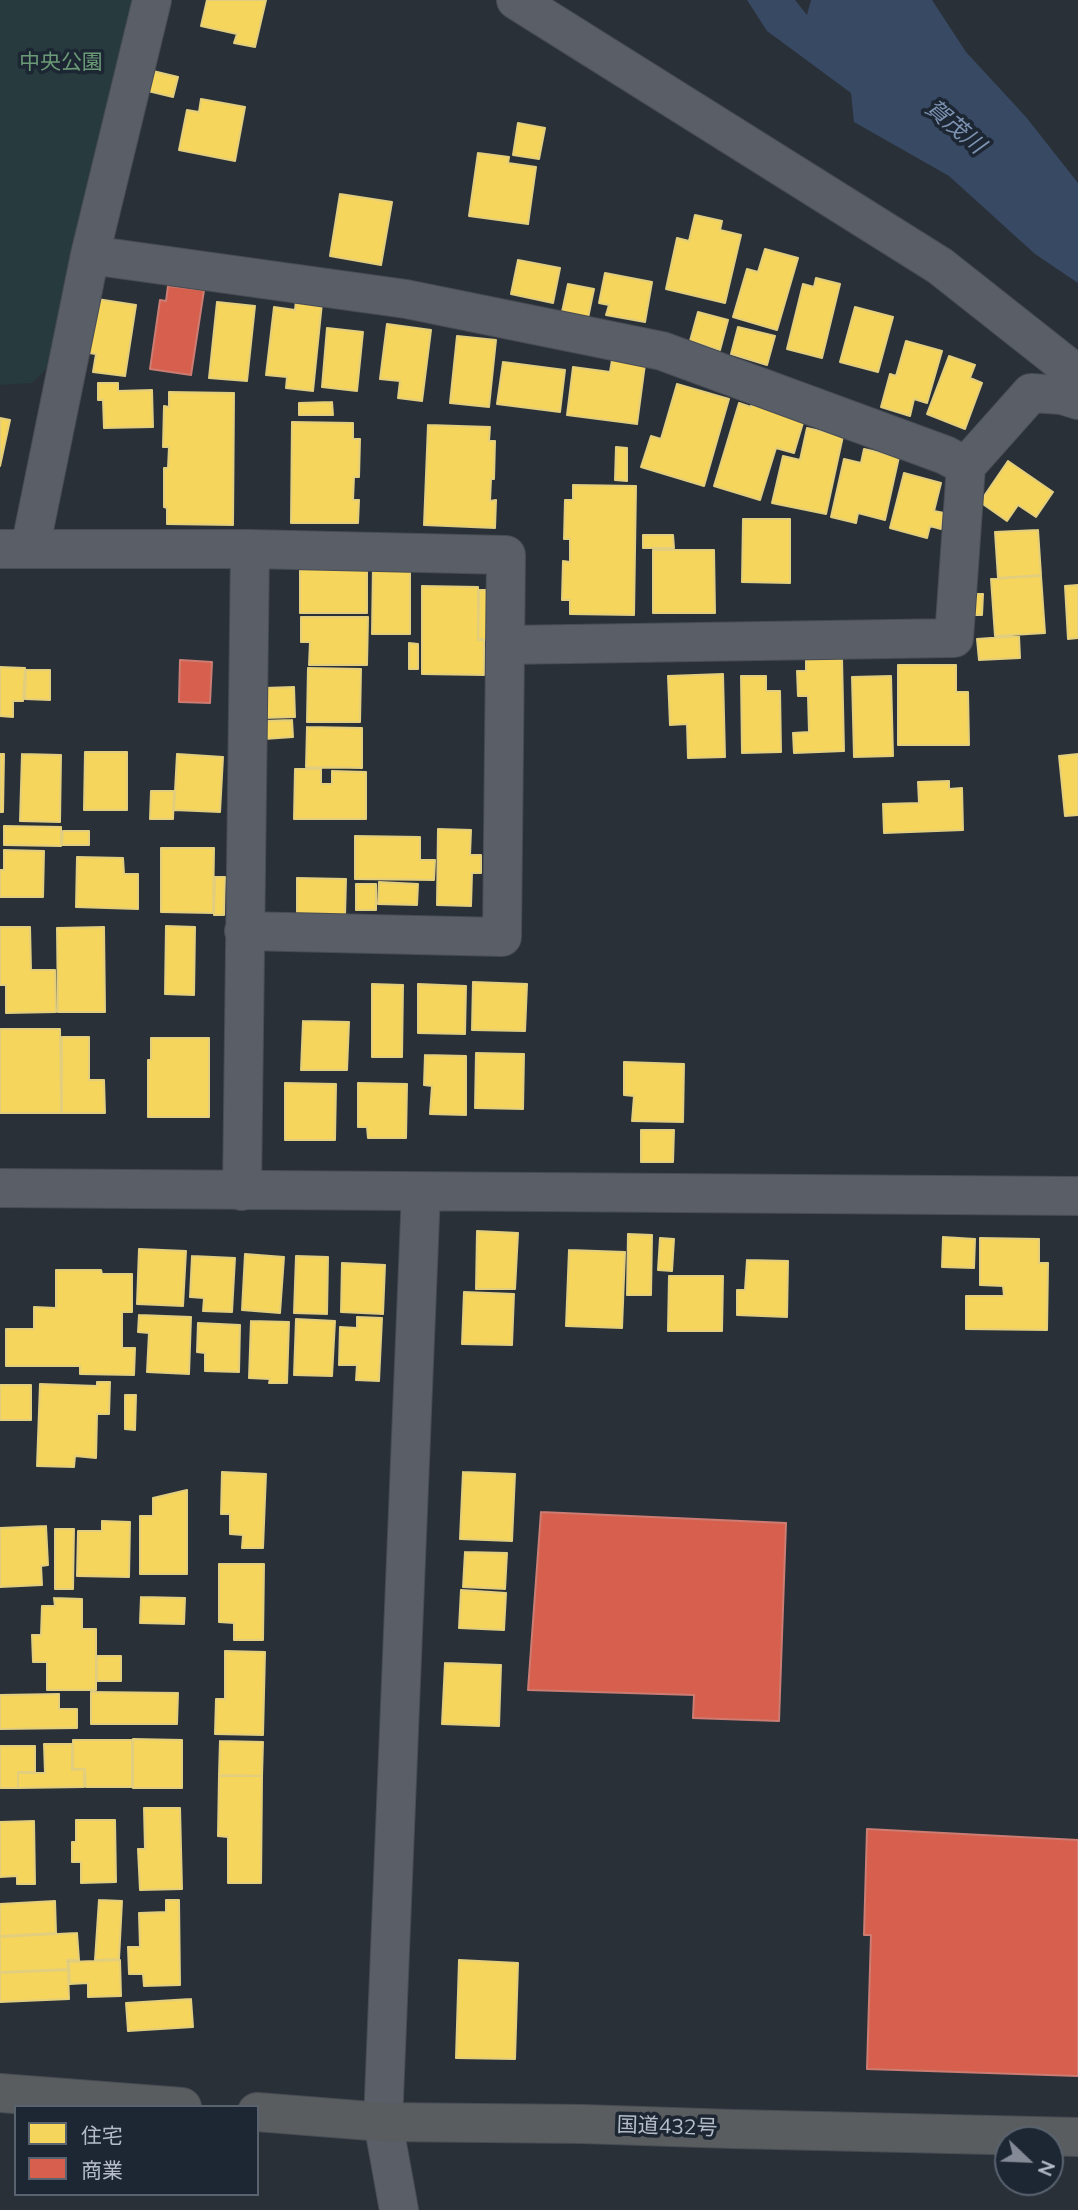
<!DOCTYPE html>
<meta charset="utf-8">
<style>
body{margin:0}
#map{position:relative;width:1078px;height:2210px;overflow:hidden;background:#2a3038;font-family:Mulish,"Noto Sans JP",sans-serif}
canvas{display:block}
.legend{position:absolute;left:14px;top:2105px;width:245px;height:91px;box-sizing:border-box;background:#1d2633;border:2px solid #59626f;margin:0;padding:9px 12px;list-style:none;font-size:21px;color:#b4bcc9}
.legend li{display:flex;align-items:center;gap:14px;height:35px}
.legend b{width:35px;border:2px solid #59626f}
.north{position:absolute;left:994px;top:2126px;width:70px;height:70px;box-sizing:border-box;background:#1d2633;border:2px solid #59626f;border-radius:50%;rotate:113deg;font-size:19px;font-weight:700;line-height:28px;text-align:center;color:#b4bcc9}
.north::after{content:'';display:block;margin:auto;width:24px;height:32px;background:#848b96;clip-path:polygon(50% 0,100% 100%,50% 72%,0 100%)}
</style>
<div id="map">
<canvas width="1078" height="2210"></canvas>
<ul class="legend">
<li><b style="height:19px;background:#f6d55c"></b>住宅</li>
<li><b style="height:19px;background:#d6604d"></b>商業</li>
</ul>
<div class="north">N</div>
</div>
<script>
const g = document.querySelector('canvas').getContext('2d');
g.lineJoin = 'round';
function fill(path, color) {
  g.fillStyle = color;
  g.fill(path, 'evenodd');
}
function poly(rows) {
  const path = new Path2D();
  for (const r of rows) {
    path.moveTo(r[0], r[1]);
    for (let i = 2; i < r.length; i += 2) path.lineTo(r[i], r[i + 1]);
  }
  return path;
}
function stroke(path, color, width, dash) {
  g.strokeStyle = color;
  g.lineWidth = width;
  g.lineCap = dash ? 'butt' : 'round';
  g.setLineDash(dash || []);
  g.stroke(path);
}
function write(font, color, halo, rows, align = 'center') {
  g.font = font + ' Mulish,"Noto Sans JP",sans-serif';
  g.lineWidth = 7;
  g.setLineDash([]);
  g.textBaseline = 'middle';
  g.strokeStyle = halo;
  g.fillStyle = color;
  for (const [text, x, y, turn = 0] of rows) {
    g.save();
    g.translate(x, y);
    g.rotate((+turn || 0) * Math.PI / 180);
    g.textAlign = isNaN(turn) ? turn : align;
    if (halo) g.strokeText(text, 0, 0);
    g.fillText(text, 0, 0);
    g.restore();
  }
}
const green = poly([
 [0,0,140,0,50,365,32,383,0,385]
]);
const water = poly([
 [747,0,795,0,807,15,811,0,932,0,966,52,1026,117,1078,183,1078,283,1035,254,949,176,854,122,851,93,767,31]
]);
const homes = poly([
 [207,0,266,0,255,47,234,43,237,34,201,26,207,0],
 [153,71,178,77,173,97,148,91,153,71],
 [201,99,245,107,235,161,179,150,187,110,199,112,201,99],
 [518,123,545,128,539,159,513,155,518,123],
 [478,153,509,157,508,163,536,167,528,224,469,216,478,153],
 [340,194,392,202,381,265,330,256,340,194],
 [695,215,722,221,720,230,741,235,725,303,666,289,677,238,689,241,695,215],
 [765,249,798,258,777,330,733,317,747,269,758,272,765,249],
 [518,260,560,268,553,303,511,294,518,260],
 [605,273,652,282,645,322,606,315,609,305,599,303,605,273],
 [816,278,840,284,822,358,787,349,803,284,814,287,816,278],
 [568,284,594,289,588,318,562,312,568,284],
 [97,299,136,305,125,376,93,372,96,354,89,353,97,299],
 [296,300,322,303,313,391,286,388,287,377,266,375,274,307,295,310,296,300],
 [217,302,255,306,247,381,209,378,217,302],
 [855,307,893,317,878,372,840,362,855,307],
 [698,312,728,320,720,350,690,341,698,312],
 [387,324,431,330,422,401,398,398,400,381,380,379,387,324],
 [738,327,775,336,767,365,731,354,738,327],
 [327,328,363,332,357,391,322,387,327,328],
 [457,336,496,340,489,407,450,403,457,336],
 [906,341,942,351,927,403,914,399,910,416,881,407,890,374,896,376,906,341],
 [949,356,975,365,970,378,982,383,965,429,927,414,949,356],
 [612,360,645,364,637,424,567,415,573,367,610,372,612,360],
 [503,362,565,370,560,412,497,404,503,362],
 [98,383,118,383,118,391,152,390,153,427,104,428,103,400,98,400,98,383],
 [677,384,729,399,704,486,641,467,651,436,661,439,677,384],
 [169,392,234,393,233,525,167,524,167,508,164,507,164,468,168,468,169,447,163,447,164,406,169,407,169,392],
 [753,400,805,416,794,453,776,448,760,500,714,486,739,403,751,407,753,400],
 [332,402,333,415,299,415,299,403,332,402],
 [0,418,10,420,0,466,0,418],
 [292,422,353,423,353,439,360,439,359,477,354,477,353,500,359,500,358,523,291,523,292,422],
 [428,425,490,427,489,441,495,441,494,479,491,479,490,501,496,500,495,528,424,525,428,425],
 [807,428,843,436,826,514,772,503,783,456,800,460,807,428],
 [616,447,627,448,627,481,615,480,616,447],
 [864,449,899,457,885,520,858,513,856,523,831,517,844,459,861,463,864,449],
 [1008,461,1053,492,1036,517,1018,505,1007,521,980,502,1008,461],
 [904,473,941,483,934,511,944,513,941,529,930,526,927,538,890,528,904,473],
 [573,485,636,486,634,615,570,614,570,600,562,600,563,561,570,562,570,539,564,539,565,500,573,500,573,485],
 [743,519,790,519,790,583,742,582,743,519],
 [1038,530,1041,575,998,578,995,532,1038,530],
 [643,535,673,535,674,548,643,548,643,535],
 [653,550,714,550,715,613,653,613,653,550],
 [373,565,410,565,410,634,372,634,373,565],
 [300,567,367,567,367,613,300,613,300,567],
 [1041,576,1045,633,995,636,991,579,1041,576],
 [1078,585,1078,638,1068,639,1065,586,1078,585],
 [422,586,478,587,478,640,484,640,484,675,422,674,422,586],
 [479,590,487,590,487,640,478,639,479,590],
 [970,594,983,594,982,615,969,615,970,594],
 [301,617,368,617,367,665,309,665,310,642,301,642,301,617],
 [1019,636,1020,658,979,660,977,639,1019,636],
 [409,643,418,644,418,669,409,669,409,643],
 [842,658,844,751,794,753,793,733,809,732,808,696,798,696,797,671,806,671,806,659,842,658],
 [898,665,956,665,956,692,968,692,969,745,898,745,898,665],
 [0,667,25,668,23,701,13,701,13,717,0,716,0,667],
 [308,668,361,669,360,722,307,722,308,668],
 [26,670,50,670,50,700,25,699,26,670],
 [723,674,725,757,688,758,687,724,670,725,668,676,723,674],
 [741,676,766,676,766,691,780,691,781,752,742,753,741,676],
 [891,676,893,756,854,757,852,677,891,676],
 [294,687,295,717,264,718,264,688,294,687],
 [292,720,293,737,264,739,263,721,292,720],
 [307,727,362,728,362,768,306,767,307,727],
 [85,752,127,752,127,810,84,810,85,752],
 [0,754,4,754,3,812,0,812,0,754],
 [22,754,61,755,60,822,20,821,22,754],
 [177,754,223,757,220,812,174,810,177,754],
 [1078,754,1078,815,1065,816,1059,756,1078,754],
 [295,769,321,769,321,784,332,784,332,771,366,772,366,819,294,819,295,769],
 [949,781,949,789,962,788,963,830,884,833,883,804,919,803,918,782,949,781],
 [151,791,174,791,173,819,150,819,151,791],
 [4,826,61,827,61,846,4,845,4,826],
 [438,829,471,830,470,855,481,855,481,873,472,873,471,906,437,905,438,829],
 [63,831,89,831,89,845,62,845,63,831],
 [355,836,420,837,420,860,435,860,434,880,355,879,355,836],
 [161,848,214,848,213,913,161,912,161,848],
 [4,850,44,851,43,897,0,897,0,870,4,870,4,850],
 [77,857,123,858,124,874,138,874,138,909,76,907,77,857],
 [215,877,225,877,224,915,214,915,215,877],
 [297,878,346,879,345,916,297,915,297,878],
 [379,882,418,884,417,905,378,904,379,882],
 [356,884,376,884,376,910,356,910,356,884],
 [166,926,195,927,194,995,165,994,166,926],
 [0,927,30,927,31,970,55,970,56,1012,6,1013,6,985,0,985,0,927],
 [104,927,105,1012,58,1012,57,928,104,927],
 [473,982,527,984,525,1031,472,1030,473,982],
 [372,984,403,985,402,1057,372,1057,372,984],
 [418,984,466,986,465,1034,418,1033,418,984],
 [303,1021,349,1022,347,1070,301,1070,303,1021],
 [0,1029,60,1029,61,1113,0,1113,0,1029],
 [62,1037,89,1037,89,1080,104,1080,105,1113,62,1113,62,1037],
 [151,1038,209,1038,209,1117,148,1117,148,1060,151,1060,151,1038],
 [476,1053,524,1054,523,1109,475,1108,476,1053],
 [425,1055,466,1056,466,1115,430,1114,432,1086,424,1085,425,1055],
 [624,1062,684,1064,683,1122,632,1121,634,1096,624,1095,624,1062],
 [285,1083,336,1084,335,1140,285,1140,285,1083],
 [358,1083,407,1084,406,1138,368,1138,367,1127,358,1127,358,1083],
 [641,1130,674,1130,673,1162,641,1162,641,1130],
 [477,1231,518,1233,515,1289,476,1289,477,1231],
 [628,1234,652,1235,651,1295,627,1295,628,1234],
 [943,1237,975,1239,974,1268,942,1267,943,1237],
 [660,1238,674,1239,672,1271,658,1270,660,1238],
 [980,1238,1039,1239,1039,1263,1048,1263,1047,1330,966,1329,966,1296,1004,1296,1003,1286,980,1285,980,1238],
 [139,1249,186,1251,183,1306,137,1304,139,1249],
 [569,1250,625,1252,622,1328,566,1326,569,1250],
 [245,1254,284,1257,280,1313,242,1310,245,1254],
 [192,1256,235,1258,232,1312,203,1311,204,1298,190,1297,192,1256],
 [296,1256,328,1257,327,1314,294,1313,296,1256],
 [747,1260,788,1261,787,1317,737,1315,737,1290,745,1290,747,1260],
 [342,1263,385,1265,383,1314,341,1312,342,1263],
 [56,1270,101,1270,102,1274,132,1274,132,1312,122,1312,122,1348,135,1348,134,1375,80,1374,80,1366,6,1366,6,1329,34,1329,34,1307,56,1308,56,1270],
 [669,1276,723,1276,722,1331,668,1331,669,1276],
 [464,1292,514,1294,512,1345,462,1344,464,1292],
 [139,1315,191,1317,189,1374,147,1372,149,1333,138,1332,139,1315],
 [357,1317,382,1318,379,1381,356,1380,357,1365,339,1365,340,1327,357,1328,357,1317],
 [296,1319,335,1321,332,1376,294,1375,296,1319],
 [251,1321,289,1322,287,1383,269,1383,270,1379,249,1378,251,1321],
 [198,1323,240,1325,239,1372,205,1371,205,1353,197,1352,198,1323],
 [97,1382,110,1382,109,1414,97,1414,96,1458,75,1456,74,1467,37,1466,40,1384,97,1386,97,1382],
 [0,1385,31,1385,31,1420,0,1420,0,1385],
 [125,1395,136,1395,135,1430,125,1429,125,1395],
 [222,1472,266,1474,263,1548,242,1548,243,1535,230,1534,230,1514,221,1514,222,1472],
 [463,1472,515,1474,512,1541,460,1539,463,1472],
 [187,1490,187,1574,140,1574,140,1516,153,1516,153,1498,187,1490],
 [102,1521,130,1522,129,1577,77,1576,78,1531,102,1531,102,1521],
 [46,1526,48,1565,41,1566,42,1585,0,1587,0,1528,46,1526],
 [55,1529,74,1529,73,1589,55,1589,55,1529],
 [465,1552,507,1553,505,1589,463,1587,465,1552],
 [219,1564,264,1564,263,1640,234,1640,234,1623,219,1622,219,1564],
 [461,1590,506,1593,504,1630,459,1628,461,1590],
 [141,1597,185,1598,184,1624,140,1623,141,1597],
 [54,1598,82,1599,82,1629,96,1629,96,1690,47,1690,47,1662,33,1662,32,1635,41,1635,42,1606,55,1606,54,1598],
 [225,1651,265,1652,263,1735,215,1734,216,1699,225,1699,225,1651],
 [97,1656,121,1656,121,1681,97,1681,97,1656],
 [445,1663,501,1665,499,1726,442,1724,445,1663],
 [91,1692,178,1693,177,1724,91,1724,91,1692],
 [59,1694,59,1709,77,1709,77,1728,0,1729,0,1695,59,1694],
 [133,1739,182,1740,182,1788,133,1788,133,1739],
 [73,1740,132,1740,132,1787,86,1787,85,1769,73,1769,73,1740],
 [220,1741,263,1742,262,1776,219,1775,220,1741],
 [44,1744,72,1744,72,1770,84,1769,84,1787,18,1788,18,1773,45,1773,44,1744],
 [0,1746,35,1746,35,1772,18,1772,18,1788,0,1788,0,1746],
 [219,1776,262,1776,261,1883,228,1883,228,1837,218,1836,219,1776],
 [144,1808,180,1808,182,1889,140,1890,138,1849,145,1849,144,1808],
 [76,1820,115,1820,116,1882,81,1883,81,1862,72,1862,72,1842,76,1842,76,1820],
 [34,1821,35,1884,17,1884,17,1876,0,1877,0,1822,34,1821],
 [99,1900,122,1901,119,1959,95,1960,99,1900],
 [166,1900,179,1900,180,1985,144,1986,143,1974,129,1974,128,1947,140,1947,139,1913,166,1912,166,1900],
 [55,1901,56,1933,0,1936,0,1904,55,1901],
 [77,1933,79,1960,67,1960,68,1969,0,1972,0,1937,77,1933],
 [120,1960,121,1996,88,1997,88,1983,70,1984,69,1962,120,1960],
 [459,1960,518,1963,515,2059,456,2058,459,1960],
 [68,1970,69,1999,0,2002,0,1973,68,1970],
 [191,1999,193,2027,128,2031,126,2003,191,1999]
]);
const shops = poly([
 [168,286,204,290,191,375,150,369,160,300,166,301,168,286],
 [180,660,212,662,210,703,179,702,180,660],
 [541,1512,786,1523,779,1721,693,1718,694,1695,528,1690,541,1512],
 [867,1829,1078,1840,1078,2076,867,2069,871,1935,864,1935,867,1829]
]);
const minor = poly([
 [516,0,940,266,1078,375],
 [90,255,406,299,662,351,945,455,966,466,1031,393,1062,395,1078,400],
 [0,549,250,549,506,555,502,937,244,931],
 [30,549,90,255,152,0],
 [506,645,954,638,966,466],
 [0,1188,1078,1196],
 [242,1191,250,549],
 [399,2210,383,2122,421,1192]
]);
const highway = poly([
 [0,2093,182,2107],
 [257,2112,383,2122,582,2124,733,2129,1078,2137]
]);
const parkNames = [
 ["中央公園",61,63]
];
const streetNames = [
 ["国道432号",667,2127,2]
];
const waterNames = [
 ["賀茂川",955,127,40]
];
fill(green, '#273a3e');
fill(water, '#384963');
fill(homes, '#f6d55c');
stroke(homes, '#e2ce7d', 2);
fill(shops, '#d6604d');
stroke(shops, '#cc7c72', 2);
stroke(minor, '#484c53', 40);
stroke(highway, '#474c53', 40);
stroke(minor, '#5a5e66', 38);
stroke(highway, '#5a5d60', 38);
write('21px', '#6b9a76', '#1d2633', parkNames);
write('21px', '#b4bcc9', '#1d2633', streetNames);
write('italic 23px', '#7c92b1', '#1d2633', waterNames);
</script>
